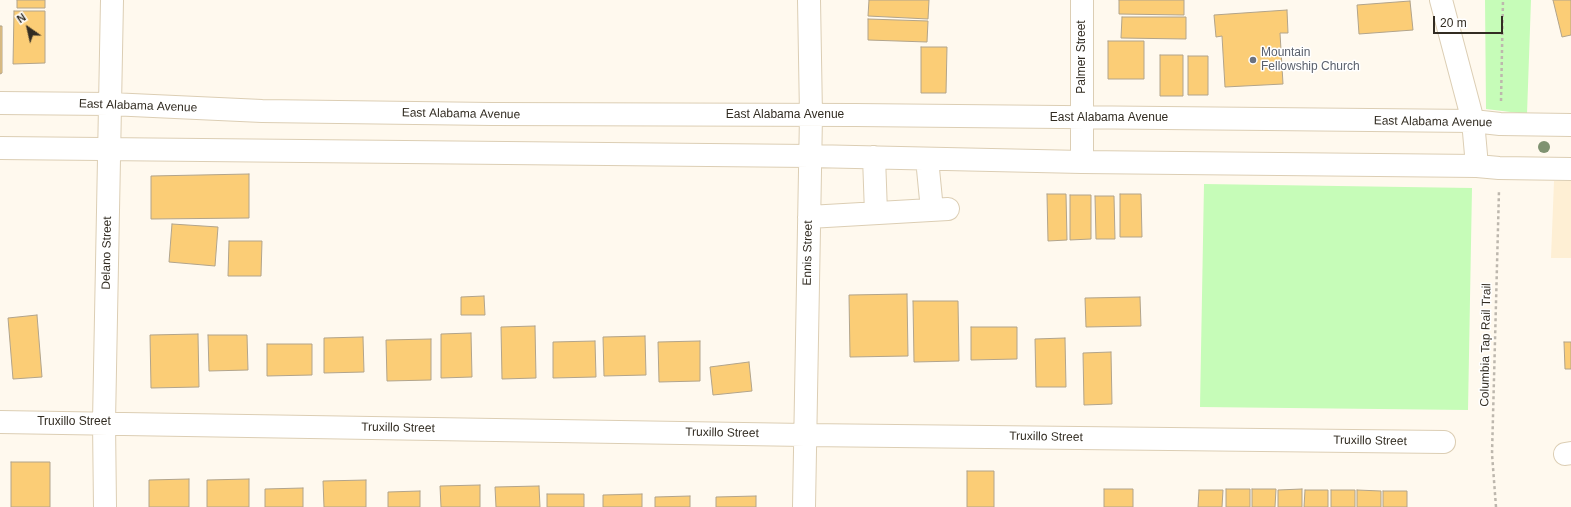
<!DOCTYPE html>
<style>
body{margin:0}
#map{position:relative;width:1571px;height:507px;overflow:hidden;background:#fff9ee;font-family:Arial,sans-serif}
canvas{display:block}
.north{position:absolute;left:8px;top:8px;width:40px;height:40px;-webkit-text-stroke:3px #fff;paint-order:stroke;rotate:326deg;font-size:11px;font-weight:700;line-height:16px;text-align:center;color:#322c22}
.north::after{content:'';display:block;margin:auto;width:14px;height:18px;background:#322c22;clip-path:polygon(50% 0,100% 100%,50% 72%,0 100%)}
.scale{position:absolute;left:1433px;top:16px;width:70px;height:18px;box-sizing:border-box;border:2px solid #322c22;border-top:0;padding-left:5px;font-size:12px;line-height:14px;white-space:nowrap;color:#322c22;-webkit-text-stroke:3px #fff;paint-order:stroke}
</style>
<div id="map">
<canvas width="1571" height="507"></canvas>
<div class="north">N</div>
<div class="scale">20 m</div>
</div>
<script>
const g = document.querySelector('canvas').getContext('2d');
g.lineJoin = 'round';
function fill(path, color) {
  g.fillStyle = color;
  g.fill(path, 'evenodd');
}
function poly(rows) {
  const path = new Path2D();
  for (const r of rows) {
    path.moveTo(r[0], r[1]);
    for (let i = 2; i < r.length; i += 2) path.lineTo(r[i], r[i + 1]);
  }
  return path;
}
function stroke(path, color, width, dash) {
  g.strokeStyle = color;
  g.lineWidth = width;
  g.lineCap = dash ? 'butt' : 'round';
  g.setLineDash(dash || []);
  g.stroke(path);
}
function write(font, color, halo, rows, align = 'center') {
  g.font = font + ' Arial,sans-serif';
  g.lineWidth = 3;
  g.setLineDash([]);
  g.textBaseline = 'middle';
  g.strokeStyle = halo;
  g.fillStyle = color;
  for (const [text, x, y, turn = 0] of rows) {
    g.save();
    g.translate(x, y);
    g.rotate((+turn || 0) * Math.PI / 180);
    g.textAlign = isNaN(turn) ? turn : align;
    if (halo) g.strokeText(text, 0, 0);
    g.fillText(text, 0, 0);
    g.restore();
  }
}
const built = poly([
 [1554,181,1571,181,1571,258,1551,258]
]);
const green = poly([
 [1485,0,1531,0,1527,114,1486,109],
 [1204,184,1472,188,1468,410,1200,407]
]);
const building = poly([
 [17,0,45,0,45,8,17,8,17,0],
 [869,0,929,0,928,19,868,16,869,0],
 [1119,0,1184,0,1184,15,1119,14,1119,0],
 [1553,0,1571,0,1571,35,1562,37,1553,0],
 [1410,1,1413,30,1359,34,1357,5,1410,1],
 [1287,10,1288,33,1280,33,1283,84,1225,87,1222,36,1216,37,1214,15,1287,10],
 [14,11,45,11,45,63,13,64,14,11],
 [1122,17,1186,17,1186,39,1121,38,1122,17],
 [868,19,928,21,927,42,868,40,868,19],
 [0,26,2,26,2,73,0,74,0,26],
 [1108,41,1144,41,1144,79,1108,79,1108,41],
 [921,47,947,47,946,93,921,93,921,47],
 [1160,55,1183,55,1183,96,1160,96,1160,55],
 [1188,56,1208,56,1208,95,1188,95,1188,56],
 [249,174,249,218,151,219,151,176,249,174],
 [1047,194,1066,194,1067,240,1048,241,1047,194],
 [1120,194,1141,194,1142,237,1120,237,1120,194],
 [1070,195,1091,195,1091,239,1070,240,1070,195],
 [1095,196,1114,196,1115,239,1096,239,1095,196],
 [172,224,218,227,215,266,169,262,172,224],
 [229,241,262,241,261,276,228,276,229,241],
 [907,294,908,356,850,357,849,295,907,294],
 [484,296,485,315,461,315,461,297,484,296],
 [1140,297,1141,326,1086,327,1085,298,1140,297],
 [913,301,958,301,959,361,914,362,913,301],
 [37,315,42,377,13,379,8,318,37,315],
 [535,326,536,378,502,379,501,327,535,326],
 [971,327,1017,327,1017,359,971,360,971,327],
 [471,333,472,377,441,378,441,334,471,333],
 [198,334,199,387,151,388,150,335,198,334],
 [208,335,247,335,248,370,209,371,208,335],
 [645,336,646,375,604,376,603,337,645,336],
 [363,337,364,372,324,373,324,338,363,337],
 [1065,338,1066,387,1036,387,1035,339,1065,338],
 [431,339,431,380,387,381,386,340,431,339],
 [595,341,596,377,553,378,553,342,595,341],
 [700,341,700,381,659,382,658,342,700,341],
 [1564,342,1571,342,1571,369,1565,369,1564,342],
 [267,344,312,344,312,375,267,376,267,344],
 [1111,352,1112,404,1084,405,1083,353,1111,352],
 [749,362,752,391,713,395,710,367,749,362],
 [11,462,50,462,50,507,11,507,11,462],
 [967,471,994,471,994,507,967,507,967,471],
 [189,479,189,507,149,507,149,480,189,479],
 [249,479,249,507,207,507,207,480,249,479],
 [366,480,366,507,324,507,323,481,366,480],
 [480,485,480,507,441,507,440,486,480,485],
 [539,486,540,507,496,507,495,487,539,486],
 [303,488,303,507,265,507,265,489,303,488],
 [1104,489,1133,489,1133,507,1104,507,1104,489],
 [1226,489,1250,489,1250,507,1226,507,1226,489],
 [1252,489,1276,489,1275,507,1252,507,1252,489],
 [1302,489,1302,507,1278,507,1278,490,1302,489],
 [1199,490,1223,490,1222,507,1198,507,1199,490],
 [1305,490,1328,490,1328,507,1304,507,1305,490],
 [1331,490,1355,490,1355,507,1331,507,1331,490],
 [1357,490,1381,491,1381,507,1357,507,1357,490],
 [420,491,420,507,388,507,388,492,420,491],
 [1383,491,1407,491,1407,507,1383,507,1383,491],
 [547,494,584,494,584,507,547,507,547,494],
 [642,494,642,507,603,507,603,495,642,494],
 [690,496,690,507,655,507,655,497,690,496],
 [756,496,756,507,716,507,716,497,756,496]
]);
const path = poly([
 [1501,101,1503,0],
 [1496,507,1492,454,1499,190]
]);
const minor = poly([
 [1441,0,1473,121,1477,166],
 [0,103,110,104,262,111,492,114,855,115,1473,121,1500,124,1571,125],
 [0,148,810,156,1082,162,1477,166,1499,168,1571,169],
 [874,157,876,213],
 [927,159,932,210],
 [1082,162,1082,0],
 [809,217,948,209],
 [0,422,805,435,1444,442],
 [1565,454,1571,453],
 [105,507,104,422,112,0],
 [804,507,811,115,809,0]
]);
const trees = [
 [1544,147]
];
const markers = [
 [1253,60,4,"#6b7280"]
];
const worshipNames = [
 ["Mountain",1261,53],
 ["Fellowship Church",1261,67]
];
const streetNames = [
 ["Palmer Street",1082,57,-90],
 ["East Alabama Avenue",138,106,2],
 ["East Alabama Avenue",461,114,1],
 ["East Alabama Avenue",785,115],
 ["East Alabama Avenue",1109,118],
 ["East Alabama Avenue",1433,122,1],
 ["Delano Street",107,253,-89],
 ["Ennis Street",808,253,-89],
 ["Columbia Tap Rail Trail",1486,345,-89],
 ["Truxillo Street",74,422],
 ["Truxillo Street",398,428,1],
 ["Truxillo Street",722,433,1],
 ["Truxillo Street",1046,437,1],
 ["Truxillo Street",1370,441,1]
];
fill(built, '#feefd4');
fill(green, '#c6fcb8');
fill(building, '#fbcd76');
stroke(building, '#b2a48b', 1);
stroke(minor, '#dcceb4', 24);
stroke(path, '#bdb7ad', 2.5, [3, 3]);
stroke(minor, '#fff', 22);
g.fillStyle = '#7f9271';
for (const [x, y] of trees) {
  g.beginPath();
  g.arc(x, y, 6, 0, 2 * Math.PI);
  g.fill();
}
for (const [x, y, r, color] of markers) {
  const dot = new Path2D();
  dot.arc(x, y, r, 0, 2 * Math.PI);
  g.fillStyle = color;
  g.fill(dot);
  stroke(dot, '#fff', 1.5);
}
write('12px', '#5b616d', '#fff', worshipNames, 'left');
write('12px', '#322c22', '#fff', streetNames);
</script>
